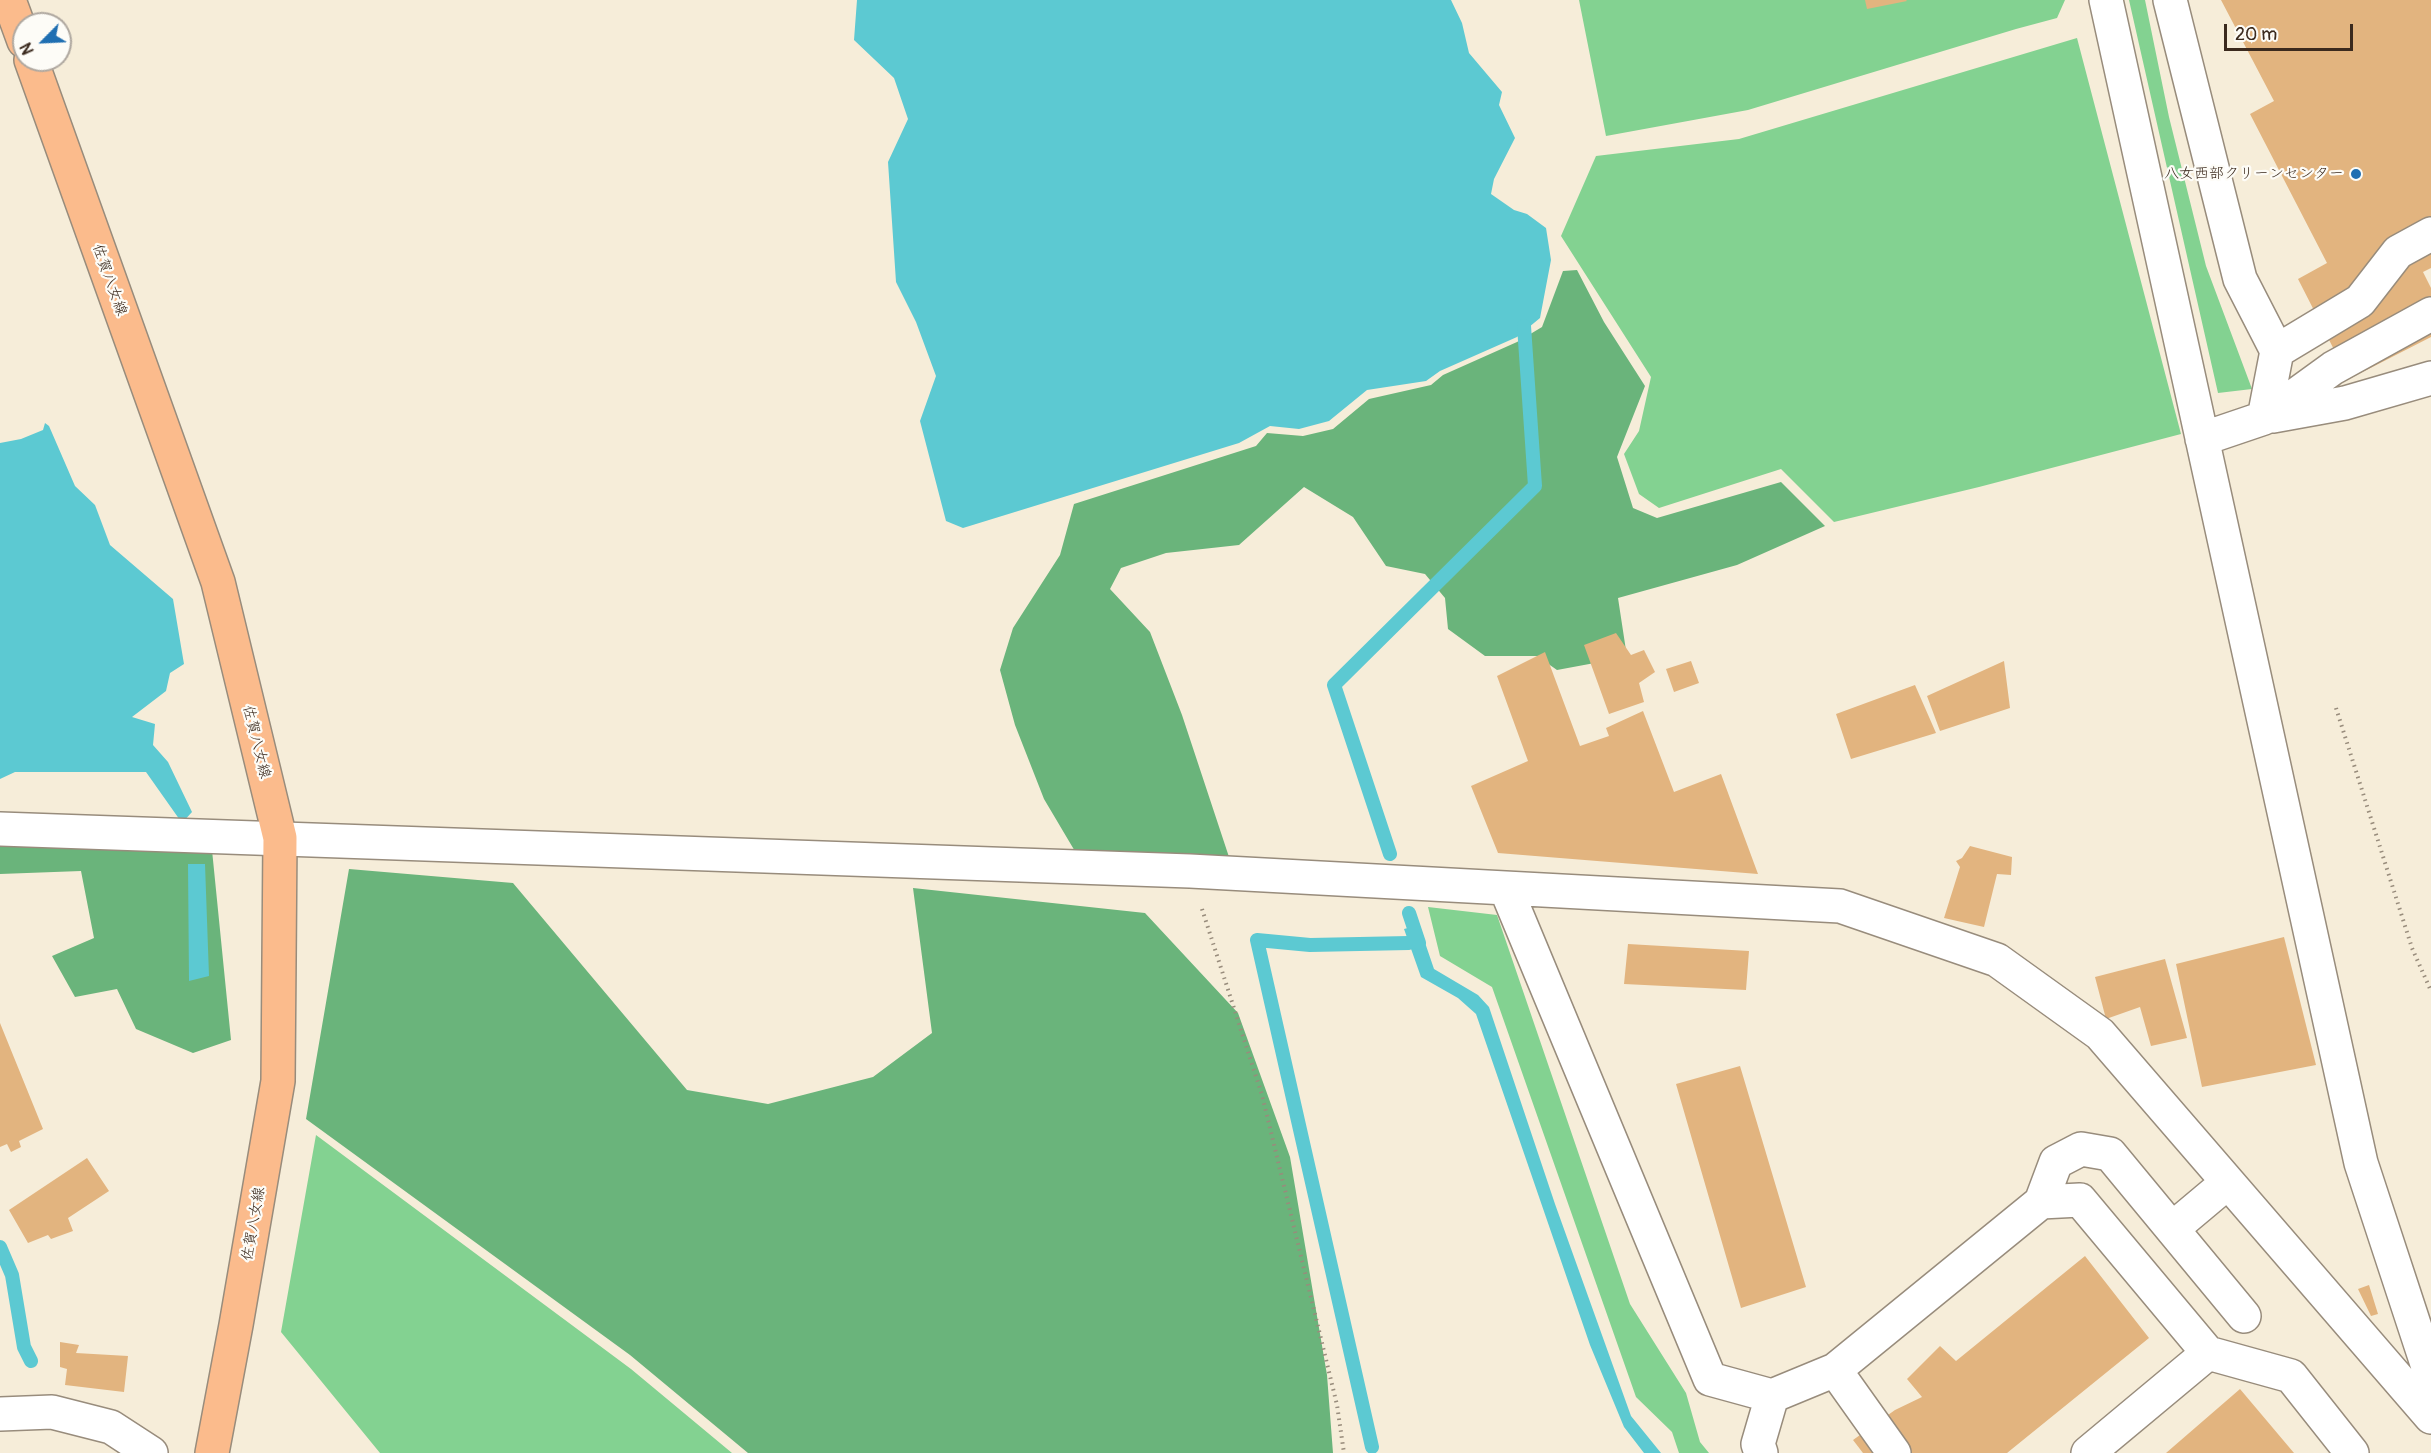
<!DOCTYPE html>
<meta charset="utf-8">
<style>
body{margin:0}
#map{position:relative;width:2431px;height:1453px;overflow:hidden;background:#f6edd9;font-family:Pangolin,sans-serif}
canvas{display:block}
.north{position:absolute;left:12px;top:12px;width:60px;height:60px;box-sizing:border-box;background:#fdfcf7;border:2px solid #afa8a0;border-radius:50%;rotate:246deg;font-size:16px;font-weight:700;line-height:24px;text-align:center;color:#3b2a1e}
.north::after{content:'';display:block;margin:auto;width:21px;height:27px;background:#1f6fb2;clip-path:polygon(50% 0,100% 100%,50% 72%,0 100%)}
.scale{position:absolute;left:2224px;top:24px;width:129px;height:27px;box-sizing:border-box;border:3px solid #3b2a1e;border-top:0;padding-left:8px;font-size:18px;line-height:21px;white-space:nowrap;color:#3b2a1e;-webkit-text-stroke:4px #fdfcf7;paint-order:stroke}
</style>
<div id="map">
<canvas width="2431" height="1453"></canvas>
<div class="north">N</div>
<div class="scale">20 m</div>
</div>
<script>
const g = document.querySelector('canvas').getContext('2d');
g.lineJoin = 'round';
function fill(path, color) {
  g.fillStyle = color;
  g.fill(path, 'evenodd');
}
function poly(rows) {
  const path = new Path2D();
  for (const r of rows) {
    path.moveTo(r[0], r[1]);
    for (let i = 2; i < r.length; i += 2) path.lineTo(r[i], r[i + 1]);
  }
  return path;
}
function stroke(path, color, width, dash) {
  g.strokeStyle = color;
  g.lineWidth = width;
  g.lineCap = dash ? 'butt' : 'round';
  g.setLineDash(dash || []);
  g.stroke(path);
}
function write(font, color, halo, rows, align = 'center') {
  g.font = font + ' Pangolin,"Klee One",sans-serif';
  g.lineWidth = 4.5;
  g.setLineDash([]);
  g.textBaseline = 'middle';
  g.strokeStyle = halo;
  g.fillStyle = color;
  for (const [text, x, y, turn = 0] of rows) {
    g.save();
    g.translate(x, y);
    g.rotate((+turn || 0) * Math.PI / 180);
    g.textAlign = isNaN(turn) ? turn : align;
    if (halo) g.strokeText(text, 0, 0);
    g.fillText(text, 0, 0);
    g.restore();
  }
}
const green = poly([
 [1579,0,2065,0,2057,18,2016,29,1748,110,1606,136],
 [2129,0,2145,0,2169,117,2206,266,2252,389,2218,393],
 [2077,38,2181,434,1979,487,1834,522,1781,469,1659,508,1639,494,1624,454,1639,431,1651,377,1561,236,1596,156,1739,139],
 [1428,907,1497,915,1630,1304,1686,1393,1700,1442,1709,1453,1679,1453,1672,1432,1636,1397,1492,987,1440,956],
 [316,1135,631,1369,732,1453,380,1453,281,1332]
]);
const forest = poly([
 [1577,270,1604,322,1645,386,1617,457,1633,508,1657,518,1781,482,1825,526,1737,565,1618,598,1627,657,1557,670,1537,656,1485,656,1448,629,1445,598,1425,574,1386,566,1353,517,1304,487,1239,545,1166,553,1121,568,1110,589,1150,632,1182,715,1229,857,1076,853,1044,799,1015,725,1000,670,1013,628,1060,555,1074,504,1256,446,1267,433,1303,436,1333,429,1369,399,1431,385,1443,375,1517,342,1542,327,1563,271],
 [0,843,212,850,231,1040,193,1053,136,1029,117,989,75,997,52,956,94,938,81,871,0,874],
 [349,869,513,883,687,1090,768,1104,873,1077,932,1033,913,888,1145,913,1238,1013,1290,1157,1327,1375,1333,1453,748,1453,630,1355,306,1119]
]);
const water = poly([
 [857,0,1451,0,1462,23,1469,53,1502,92,1499,105,1515,138,1494,179,1491,194,1514,210,1527,214,1546,228,1551,260,1540,318,1517,337,1440,371,1426,381,1367,390,1329,421,1299,429,1270,426,1239,443,963,528,946,521,920,421,936,376,916,322,896,282,888,162,908,119,894,78,854,40],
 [45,423,49,426,75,486,95,505,110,545,173,599,184,664,170,673,166,691,132,717,155,724,153,745,168,762,192,812,182,823,146,772,15,772,0,779,0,443,21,439,43,430],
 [188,864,205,864,209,976,189,981],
 [1419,925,1434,969,1478,995,1489,1007,1555,1204,1631,1416,1661,1453,1644,1453,1624,1427,1590,1345,1476,1014,1458,998,1421,977,1404,929]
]);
const stream = poly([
 [1390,854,1334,685,1535,486,1524,326],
 [1409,913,1419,943],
 [0,1247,12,1275,24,1347,31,1361],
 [1372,1447,1257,940,1310,945,1409,943]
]);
const building = poly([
 [1865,0,1906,0,1907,1,1867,9],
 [2221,0,2431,0,2431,268,2423,272,2431,288,2431,337,2349,379,2298,279,2327,263,2250,114,2274,101],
 [1616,633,1631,655,1644,650,1655,672,1639,683,1644,702,1609,714,1584,645],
 [1545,652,1580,746,1609,736,1606,728,1643,711,1674,792,1721,774,1758,874,1498,853,1471,786,1528,761,1497,676],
 [1691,661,1699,683,1674,692,1666,669],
 [2004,661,2010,708,1940,731,1927,696],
 [1915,685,1936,733,1851,759,1836,714],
 [1970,846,2012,857,2011,875,1997,874,1984,927,1944,918,1960,867,1956,861,1962,858],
 [2284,937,2316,1065,2202,1087,2176,964],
 [1628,944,1749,951,1746,990,1624,984],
 [2165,959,2187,1038,2151,1046,2140,1007,2106,1019,2095,977],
 [0,1023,43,1129,19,1141,21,1147,11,1152,7,1144,0,1147],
 [1740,1066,1806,1287,1741,1308,1676,1084],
 [87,1158,109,1191,68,1218,73,1231,51,1239,48,1235,28,1243,9,1210],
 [2085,1256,2149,1338,2007,1453,1863,1453,1853,1440,1895,1410,1922,1397,1907,1379,1940,1346,1956,1361],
 [2369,1285,2378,1314,2371,1316,2358,1289],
 [60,1342,79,1345,76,1353,128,1356,124,1392,65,1385,67,1369,60,1367],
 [2240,1389,2294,1453,2166,1453]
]);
const path = poly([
 [2336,708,2412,948,2431,991],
 [1202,909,1262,1095,1337,1405,1344,1453]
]);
const minor = poly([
 [2106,0,2361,1163,2431,1376],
 [2170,0,2240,279,2277,351,2264,418,2202,439],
 [2277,351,2360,301,2398,252,2431,234],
 [2273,416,2345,403,2431,378],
 [2264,418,2333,368,2431,314],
 [0,829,1190,871,1840,906,1997,960,2100,1034,2431,1417],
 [1506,889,1710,1379,1772,1396,1835,1370,2041,1202,2080,1200,2208,1353,2291,1376,2352,1453],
 [2041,1202,2056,1162,2081,1149,2110,1154,2244,1316],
 [2172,1229,2228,1182],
 [1835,1370,1894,1453],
 [0,1414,52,1412,111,1427,151,1453],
 [1761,1453,1758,1444,1772,1396],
 [2088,1453,2208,1353]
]);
const major = poly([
 [9,0,24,41],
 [31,60,218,582,280,838,278,1081,236,1325,212,1453]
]);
const markers = [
 [2356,174,6,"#1f6fb2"]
];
const poiNames = [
 ["八女西部クリーンセンター",2344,174]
];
const streetNames = [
 ["佐賀八女線",109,280,70],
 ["佐賀八女線",256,742,76],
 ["佐賀八女線",254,1224,-80]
];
fill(green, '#83d291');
fill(forest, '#6ab47b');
fill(water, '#5cc9d2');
stroke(stream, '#5cc9d2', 14);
fill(building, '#e2b47f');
stroke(minor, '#988c7c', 36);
stroke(major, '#988c7c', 36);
stroke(path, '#988c7c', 4, [1.5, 4.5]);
stroke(minor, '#fff', 33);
stroke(major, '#fbbb8c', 33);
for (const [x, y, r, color] of markers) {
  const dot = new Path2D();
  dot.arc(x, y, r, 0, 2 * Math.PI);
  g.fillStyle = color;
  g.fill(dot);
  stroke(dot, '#fdfcf7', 2);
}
write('15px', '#3b2a1e', '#fdfcf7', poiNames, 'right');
write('15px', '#3b2a1e', '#fdfcf7', streetNames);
</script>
